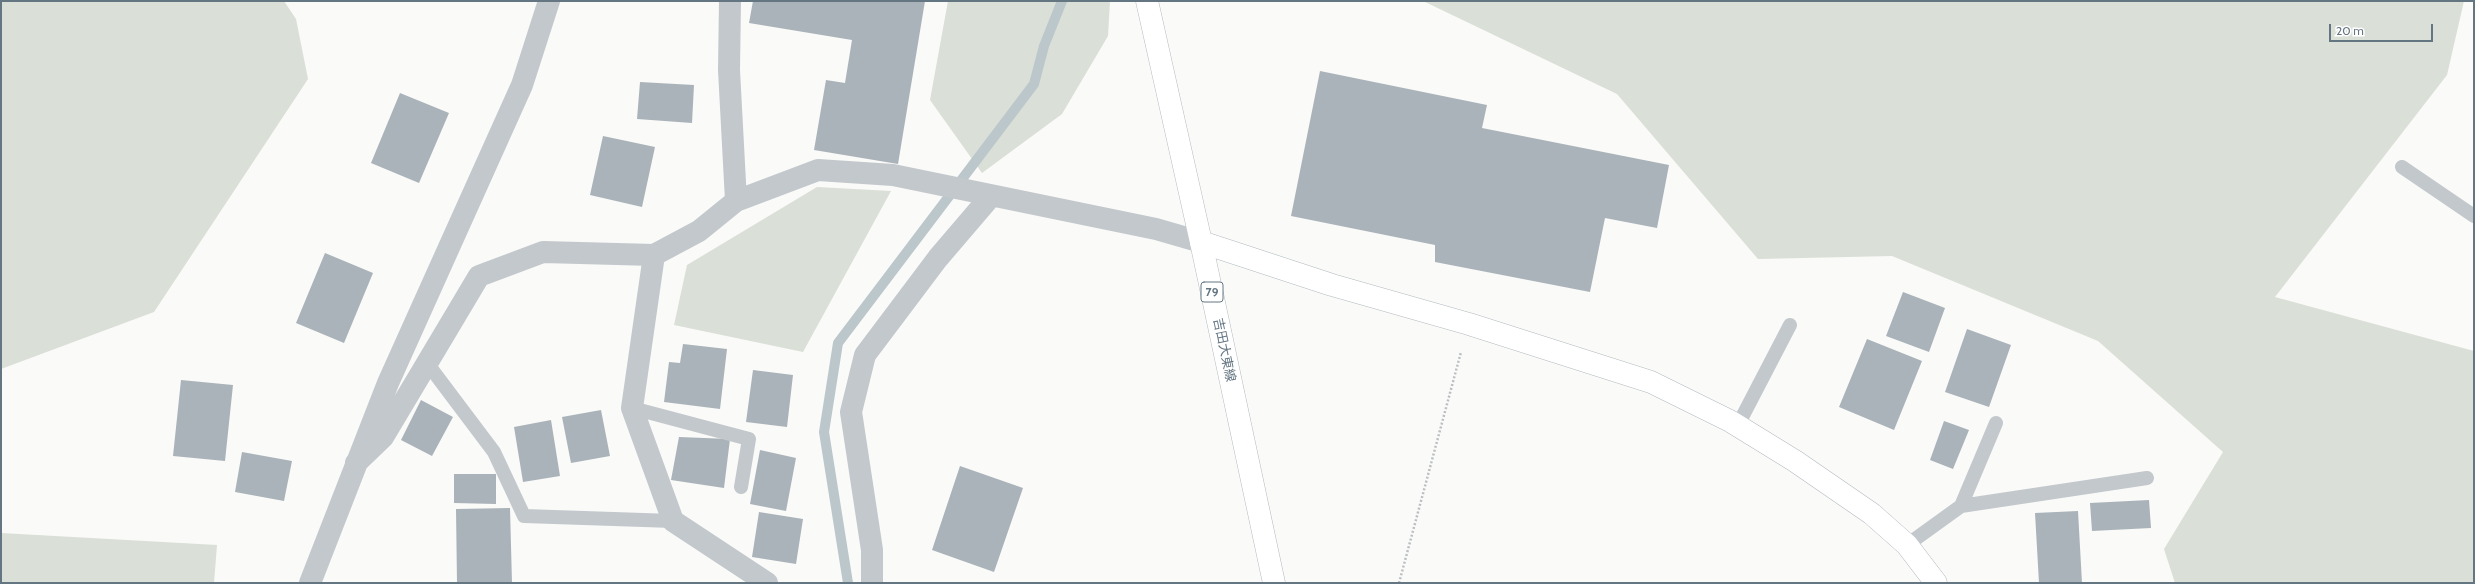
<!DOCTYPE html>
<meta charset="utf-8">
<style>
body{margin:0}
#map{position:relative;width:2475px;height:584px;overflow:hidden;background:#fafaf8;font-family:Cabin,sans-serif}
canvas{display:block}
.frame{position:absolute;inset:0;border:2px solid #657683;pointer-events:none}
.scale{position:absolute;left:2329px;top:24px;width:104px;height:18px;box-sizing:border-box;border:2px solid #657683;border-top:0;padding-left:5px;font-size:12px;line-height:14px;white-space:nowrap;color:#657683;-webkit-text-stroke:3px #fff;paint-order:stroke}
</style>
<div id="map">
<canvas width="2475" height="584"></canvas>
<div class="frame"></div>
<div class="scale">20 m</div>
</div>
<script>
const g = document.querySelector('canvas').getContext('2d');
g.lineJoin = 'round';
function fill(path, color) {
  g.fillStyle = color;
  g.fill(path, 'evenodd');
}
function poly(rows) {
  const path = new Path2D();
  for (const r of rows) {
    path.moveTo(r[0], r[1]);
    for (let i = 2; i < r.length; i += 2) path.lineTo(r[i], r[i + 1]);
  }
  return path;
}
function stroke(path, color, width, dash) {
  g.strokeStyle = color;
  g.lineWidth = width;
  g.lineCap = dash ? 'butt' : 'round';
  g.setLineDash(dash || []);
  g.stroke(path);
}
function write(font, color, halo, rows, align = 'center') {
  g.font = font + ' Cabin,"Noto Sans JP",sans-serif';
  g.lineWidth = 4;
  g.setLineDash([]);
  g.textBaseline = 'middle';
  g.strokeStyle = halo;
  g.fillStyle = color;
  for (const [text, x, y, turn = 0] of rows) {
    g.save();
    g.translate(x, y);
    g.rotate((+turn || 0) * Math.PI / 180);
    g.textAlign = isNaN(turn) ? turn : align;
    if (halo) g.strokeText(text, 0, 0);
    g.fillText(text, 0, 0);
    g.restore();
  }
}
const green = poly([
 [1,1,284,1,296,19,308,79,154,312,1,369],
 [948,1,1110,1,1108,36,1062,114,982,173,930,100],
 [1423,1,2464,1,2447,75,2275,297,2474,351,2474,583,2175,583,2164,549,2223,452,2098,341,1892,256,1758,259,1617,94],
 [817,187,891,191,803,352,674,325,687,265],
 [1,533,217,545,214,583,1,583]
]);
const stream = poly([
 [848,583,824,432,838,343,1034,84,1044,46,1062,1]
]);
const building = poly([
 [753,1,925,1,898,164,814,150,826,80,845,83,852,40,749,23],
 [1320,71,1487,105,1482,128,1669,165,1657,228,1605,218,1590,292,1435,262,1435,245,1291,216],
 [640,82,694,85,692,123,637,119],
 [400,93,449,113,419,183,371,163],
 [603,136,655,147,642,207,590,195],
 [325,253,373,273,344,343,296,323],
 [1903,292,1945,308,1929,352,1886,336],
 [1967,329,2011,345,1989,407,1945,392],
 [1867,339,1922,361,1894,430,1839,407],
 [683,344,727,349,720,409,664,402,669,362,680,363],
 [753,370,793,375,787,427,746,422],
 [181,380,233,385,225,461,173,456],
 [421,400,453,417,432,456,401,440],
 [601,410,610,456,571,463,562,417],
 [551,420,560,476,523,482,514,427],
 [1944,421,1969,430,1953,469,1930,460],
 [679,437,730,439,724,488,671,480],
 [760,450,796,458,786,511,750,504],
 [242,452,292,461,284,501,235,492],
 [960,466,1023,488,994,572,932,550],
 [454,474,496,474,496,504,454,503],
 [2149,500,2151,528,2092,531,2090,503],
 [510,508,512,583,457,583,456,509],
 [2078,511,2082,583,2039,583,2035,513],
 [759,512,803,519,796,564,752,557]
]);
const path = poly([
 [1399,583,1461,352]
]);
const lane = poly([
 [2402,167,2474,216],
 [427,363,494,452,524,516,673,521],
 [632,408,749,439,741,487],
 [1738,425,1790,325],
 [1961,506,2147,478],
 [1907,545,1961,506,1996,423]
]);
const street = poly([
 [730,1,729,70,736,201],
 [654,255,632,408,673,521,767,583],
 [356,463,383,437,479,276,543,252,654,255,699,231,736,201,818,170,893,175,1156,229,1201,242],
 [310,583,388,383,522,85,549,1],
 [872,583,872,550,851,412,865,355,938,258,991,196]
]);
const secondary = poly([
 [1201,242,1332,285,1469,324,1651,382,1730,421,1795,461,1872,514,1907,545,1936,583]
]);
const primary = poly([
 [1147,1,1201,242,1274,583]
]);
const shields = [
 [1212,292,22]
];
const shieldNames = [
 ["79",1212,292]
];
const streetNames = [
 ["吉田大東線",1224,350,78]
];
fill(green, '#dadfd7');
stroke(stream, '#bbc7cb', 10);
fill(building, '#aab3b9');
stroke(secondary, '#b3babf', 23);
stroke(primary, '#b5babe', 23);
stroke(path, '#bbbfc2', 2.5, [2, 2]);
stroke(lane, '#c3c8cc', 14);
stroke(street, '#c3c8cc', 22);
stroke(secondary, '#fff', 22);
stroke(primary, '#fff', 22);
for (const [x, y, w] of shields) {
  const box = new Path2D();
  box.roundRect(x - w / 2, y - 10, w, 20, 3);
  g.fillStyle = '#fff';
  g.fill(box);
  stroke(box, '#657683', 1);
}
write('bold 12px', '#657683', null, shieldNames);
write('13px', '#657683', '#fff', streetNames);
</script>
